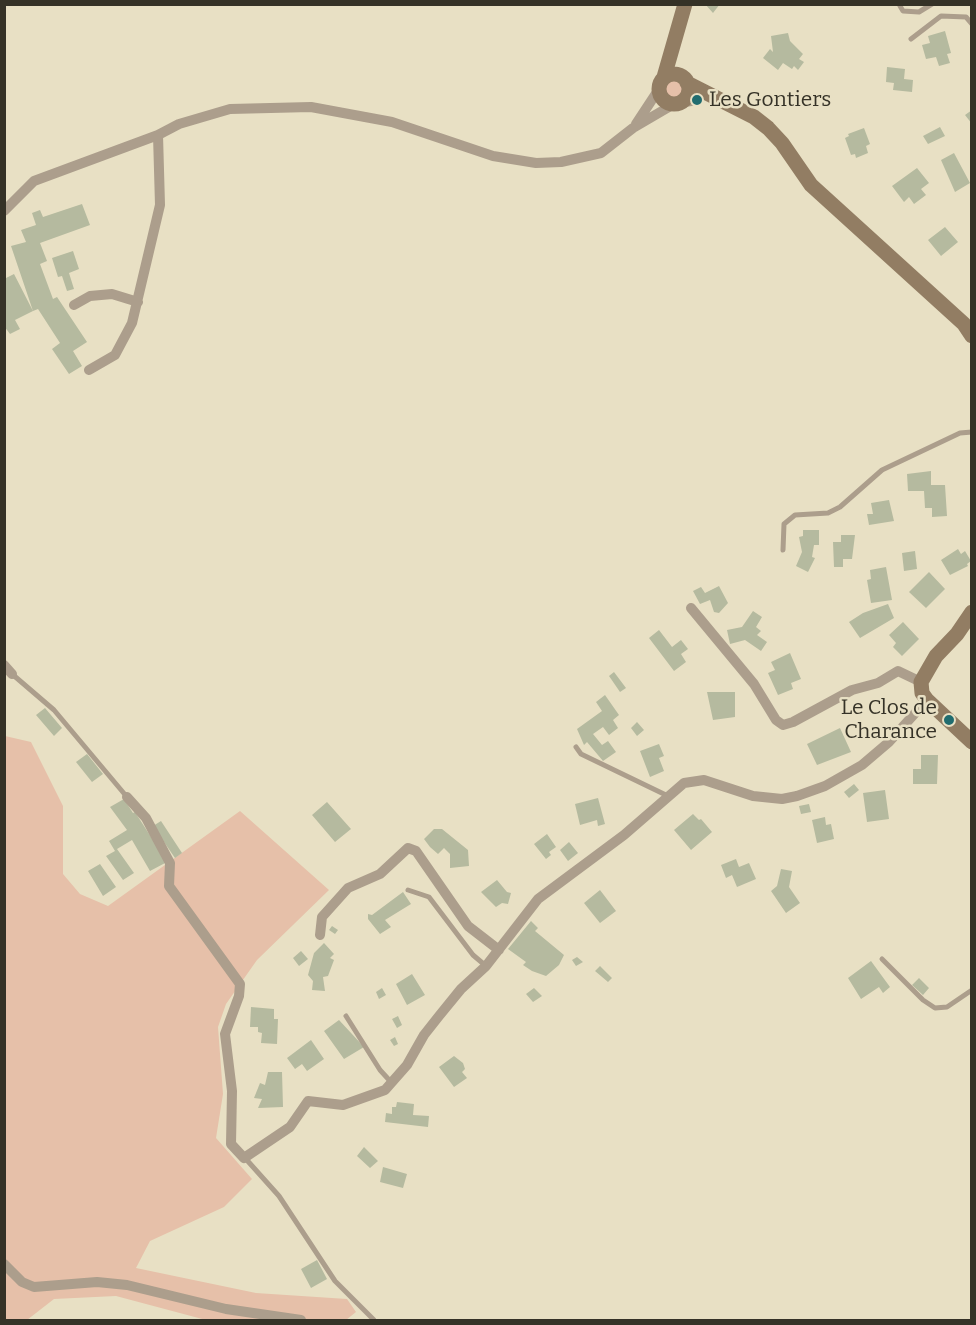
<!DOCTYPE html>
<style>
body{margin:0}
#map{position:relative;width:976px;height:1325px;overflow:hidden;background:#e8e0c4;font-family:Bitter,serif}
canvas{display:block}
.frame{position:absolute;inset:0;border:6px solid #353227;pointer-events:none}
</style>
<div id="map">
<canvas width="976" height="1325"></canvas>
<div class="frame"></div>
</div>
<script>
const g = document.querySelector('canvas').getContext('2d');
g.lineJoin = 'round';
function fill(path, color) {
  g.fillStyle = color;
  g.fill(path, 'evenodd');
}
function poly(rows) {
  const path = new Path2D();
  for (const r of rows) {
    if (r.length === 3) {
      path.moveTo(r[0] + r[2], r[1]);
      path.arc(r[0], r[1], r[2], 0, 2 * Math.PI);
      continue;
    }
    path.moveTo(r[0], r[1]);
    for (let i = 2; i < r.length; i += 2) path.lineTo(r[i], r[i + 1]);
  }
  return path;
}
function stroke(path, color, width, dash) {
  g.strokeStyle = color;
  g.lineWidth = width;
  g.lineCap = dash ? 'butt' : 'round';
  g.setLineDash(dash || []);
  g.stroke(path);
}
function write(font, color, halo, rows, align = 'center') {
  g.font = font + ' Bitter,serif';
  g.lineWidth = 5;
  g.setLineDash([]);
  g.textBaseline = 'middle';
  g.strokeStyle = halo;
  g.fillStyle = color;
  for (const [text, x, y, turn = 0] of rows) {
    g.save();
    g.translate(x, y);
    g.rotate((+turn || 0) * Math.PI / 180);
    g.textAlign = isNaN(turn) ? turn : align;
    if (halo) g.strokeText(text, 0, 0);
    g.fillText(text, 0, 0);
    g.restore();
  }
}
const green = poly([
 [674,89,9],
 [5,736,31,742,63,806,63,874,80,894,108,906,240,811,329,890,257,960,226,1004,218,1027,223,1094,216,1138,252,1179,224,1207,150,1241,136,1268,256,1293,347,1299,356,1312,346,1320,206,1320,116,1296,54,1299,27,1320,5,1320]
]);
const building = poly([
 [705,4,720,4,713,13],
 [945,31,951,53,947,54,950,63,939,66,936,57,926,59,922,45,930,43,928,36],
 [788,33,790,41,803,54,799,59,804,62,798,70,794,66,792,69,783,63,778,70,763,58,770,49,773,52,771,36],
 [887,67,905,69,904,79,913,80,912,92,893,90,894,83,886,82],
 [972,110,972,124,965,115],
 [940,127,945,136,928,144,923,136],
 [864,128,870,144,866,146,868,153,856,158,855,154,851,155,845,138,849,136,848,134],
 [954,153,970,183,955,192,941,160],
 [917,168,929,183,921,189,926,195,914,204,909,197,904,202,892,186],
 [82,204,90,225,40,243,47,261,40,264,53,299,57,297,87,342,73,351,82,366,69,374,52,349,60,343,38,309,33,311,11,246,26,242,21,230,36,225,32,213,40,210,43,217],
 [945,227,958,242,941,256,928,240],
 [73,251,79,269,69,273,74,289,67,291,62,276,58,277,52,258],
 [14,274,33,311,15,320,20,329,10,334,4,326,4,279],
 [931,471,931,485,945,485,947,516,932,517,932,508,925,508,924,491,908,491,907,474],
 [889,500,894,521,869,525,867,514,873,514,871,503],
 [803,530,819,530,819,545,814,545,812,557,815,558,808,572,796,566,802,552,799,537,803,536],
 [841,535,855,535,852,559,843,559,843,567,834,567,833,542,841,542],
 [958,549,961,554,965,551,971,561,967,564,968,566,950,575,941,560],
 [915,551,917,569,904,571,902,553],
 [886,567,892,600,871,603,867,580,871,579,870,570],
 [929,572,945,589,926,608,909,592],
 [719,586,728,603,719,613,714,612,710,600,700,604,693,591,701,587,705,593],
 [888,604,894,618,860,638,849,622,863,613],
 [753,611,762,617,756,627,761,631,757,635,767,642,761,651,745,640,730,644,727,630,742,627],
 [903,622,919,639,902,656,893,647,896,643,889,635],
 [659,630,672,647,681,640,688,649,681,654,686,662,674,671,649,638],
 [790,653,801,679,791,683,793,689,778,695,768,673,775,670,771,662],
 [614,672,626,688,620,692,609,676],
 [707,692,735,692,735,717,713,720],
 [605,695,619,715,613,720,618,728,609,735,603,727,593,734,602,745,608,741,616,752,603,761,587,742,584,745,577,729,602,711,596,702],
 [45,708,62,728,54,736,36,715],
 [637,722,644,730,637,736,631,728],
 [840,728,851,752,817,765,807,744],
 [659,744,664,756,659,758,664,771,650,777,640,751],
 [87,754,103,774,92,782,76,762],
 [921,755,938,755,937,784,913,784,913,769,921,769],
 [854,784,859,790,849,798,844,792],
 [885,790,889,819,867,822,863,793],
 [598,798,605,824,598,826,597,820,580,825,575,804],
 [124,799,133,813,135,812,167,862,150,871,132,840,117,849,134,873,123,880,106,856,115,851,109,841,127,830,110,807],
 [327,802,351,829,335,842,312,815],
 [809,804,811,812,801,814,799,806],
 [693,814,699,820,701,819,712,832,691,850,674,830],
 [825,817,826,825,831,824,834,839,817,843,812,820],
 [161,821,182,853,175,858,153,826],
 [434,829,442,829,468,850,469,866,450,868,450,854,444,848,438,854,430,847,424,839],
 [547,834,556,847,549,852,551,855,546,859,534,844],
 [569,842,578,853,568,861,560,850],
 [736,859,739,867,749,863,756,879,737,887,732,875,726,878,721,865],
 [100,864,116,887,103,896,88,871],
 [781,869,792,871,789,887,800,903,786,913,771,891,777,886],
 [497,880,507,892,511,893,508,904,502,903,496,907,481,892],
 [600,890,616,911,600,923,584,903],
 [403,892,411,904,385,920,391,927,380,934,368,919,368,914,372,915],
 [531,921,538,928,535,931,564,955,559,965,546,976,532,971,523,965,526,962,508,949],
 [332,926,338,930,335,934,329,930],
 [324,943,334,954,330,958,334,960,328,976,323,977,325,991,312,990,313,981,308,975,314,953],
 [301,951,308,959,299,966,293,958],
 [577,957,583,962,576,966,572,960],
 [871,961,890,987,883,993,879,987,861,999,848,978],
 [600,966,612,978,608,982,595,971],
 [412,974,425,995,407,1005,396,984],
 [919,978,929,988,923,995,912,985],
 [382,988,386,995,379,999,376,992],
 [534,988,542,996,533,1002,526,994],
 [251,1007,274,1009,274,1019,278,1019,277,1044,261,1043,262,1033,258,1032,258,1027,250,1027],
 [398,1016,402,1025,397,1028,392,1019],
 [339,1020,364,1047,344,1059,324,1031],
 [395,1037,398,1044,394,1046,390,1040],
 [311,1040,324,1059,307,1071,302,1064,295,1069,287,1058],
 [454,1056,463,1063,465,1069,462,1072,467,1078,454,1087,439,1067],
 [268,1072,282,1072,283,1107,258,1108,262,1099,254,1098,260,1083,265,1085],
 [397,1102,414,1104,413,1115,429,1116,428,1127,385,1122,386,1113,392,1114,392,1107,396,1107],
 [364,1147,378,1161,370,1168,357,1156],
 [383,1167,407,1174,403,1188,380,1182],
 [317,1260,327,1279,311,1288,301,1269]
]);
const lane = poly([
 [900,6,903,11,919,12,932,4],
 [911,39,941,16,966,17,972,24],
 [783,550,784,524,795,515,828,513,840,507,882,470,960,433,972,432],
 [12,674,54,710,127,797],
 [576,747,581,754,668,796],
 [408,890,429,897,473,955,486,966],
 [882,959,923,1000,935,1008,947,1007,972,990],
 [346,1016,380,1070,391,1082],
 [245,1158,279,1196,335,1281,374,1320]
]);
const street = poly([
 [679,103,697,100],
 [636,124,659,89],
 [4,211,34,181,158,135,179,124,230,109,311,107,392,122,493,156,536,163,561,162,601,153,633,128,674,104],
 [74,305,90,296,112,294,138,302],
 [89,370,115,355,132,323,160,205,158,135],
 [691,608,754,684,776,720,783,725,793,722,852,690,878,683,898,671,921,682],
 [4,665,12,674],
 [127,797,146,818,170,863,169,886,240,984,239,996,225,1034,232,1091,231,1144,244,1158,290,1127,308,1101,343,1105,385,1090,407,1065,424,1035,439,1016,461,989,486,966,538,899,624,835,684,783,704,780,753,796,782,799,797,796,825,786,862,765,889,742,927,700],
 [320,935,322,917,348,888,380,874,408,848,416,851,468,926,499,950],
 [4,1264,22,1282,34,1287,97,1282,127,1285,226,1309,301,1320]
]);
const secondary = poly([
 [674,89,15],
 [664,77,685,4],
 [687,83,754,117,768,128,782,143,811,185,964,324,972,336],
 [972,612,957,634,936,656,921,682,922,693,927,700,972,742]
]);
const markers = [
 [697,100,6,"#206c6f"],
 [949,720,6,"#206c6f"]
];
const poiNames = [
 ["Les Gontiers",709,100],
 ["Le Clos de",937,708,"right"],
 ["Charance",937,732,"right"]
];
fill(green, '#e6c0a9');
fill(building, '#b5ba9f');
stroke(lane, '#ac9e8c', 5);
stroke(street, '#ac9e8c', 10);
stroke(secondary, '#927d63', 15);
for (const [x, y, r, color] of markers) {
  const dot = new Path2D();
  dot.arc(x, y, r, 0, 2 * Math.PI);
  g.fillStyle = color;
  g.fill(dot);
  stroke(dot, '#e8e0c4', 2);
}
write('21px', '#353227', '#e8e0c4', poiNames, 'left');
</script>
